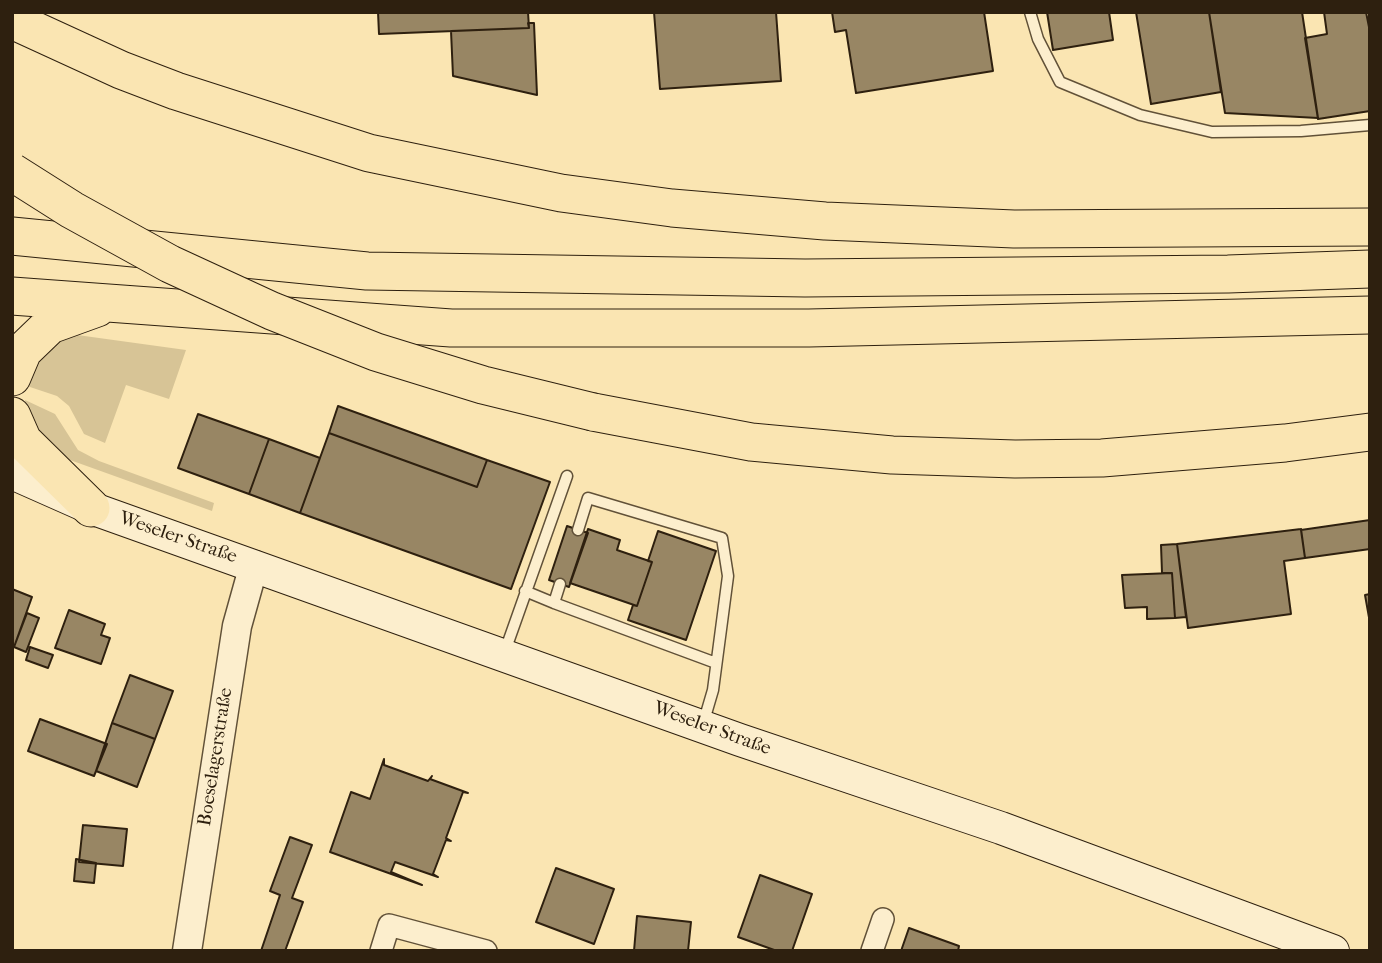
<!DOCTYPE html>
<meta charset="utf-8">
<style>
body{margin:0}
#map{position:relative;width:1382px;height:963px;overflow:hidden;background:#fae5b2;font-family:"IM FELL French Canon",serif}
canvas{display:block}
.frame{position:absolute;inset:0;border:14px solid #2e200f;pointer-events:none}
</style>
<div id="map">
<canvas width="1382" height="963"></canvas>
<div class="frame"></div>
</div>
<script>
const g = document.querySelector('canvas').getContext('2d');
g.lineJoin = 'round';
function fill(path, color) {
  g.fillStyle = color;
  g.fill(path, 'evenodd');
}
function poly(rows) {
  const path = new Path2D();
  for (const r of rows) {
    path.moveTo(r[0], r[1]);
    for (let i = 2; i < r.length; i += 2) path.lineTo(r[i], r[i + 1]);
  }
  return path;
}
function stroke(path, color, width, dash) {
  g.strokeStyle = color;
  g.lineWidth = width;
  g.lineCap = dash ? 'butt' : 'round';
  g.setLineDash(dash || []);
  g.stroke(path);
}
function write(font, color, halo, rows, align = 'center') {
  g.font = font + ' "IM FELL French Canon",serif';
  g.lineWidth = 5;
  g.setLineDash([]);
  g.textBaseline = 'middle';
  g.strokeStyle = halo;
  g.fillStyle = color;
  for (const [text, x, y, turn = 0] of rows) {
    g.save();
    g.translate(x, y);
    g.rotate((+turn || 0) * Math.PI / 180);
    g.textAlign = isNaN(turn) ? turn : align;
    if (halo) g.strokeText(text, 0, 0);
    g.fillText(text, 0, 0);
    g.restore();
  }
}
const green = poly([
 [70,334,186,350,169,399,126,385,105,443,84,434,69,406,57,396,27,386,33,366,45,350],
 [25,400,55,414,78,450,99,461,214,503,212,511,70,460,50,449,27,412]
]);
const building = poly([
 [378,12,528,12,529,28,379,34,378,12],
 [654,12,776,12,781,81,660,89,654,12],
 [832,12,984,12,993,71,856,93,846,30,835,32,832,12],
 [1047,12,1109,12,1113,40,1053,50,1047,12],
 [1136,12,1209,12,1221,92,1151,104,1136,12],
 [1209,12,1302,12,1318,118,1225,113,1209,12],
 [1324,12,1366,12,1370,32,1370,111,1318,119,1305,38,1327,34,1324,12],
 [528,23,534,23,537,95,453,76,451,31,529,28,528,23],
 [338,406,487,460,477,487,329,433,338,406],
 [198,414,269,439,249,494,178,468,198,414],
 [329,433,477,487,487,460,550,482,511,589,300,513,329,433],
 [269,439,320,458,300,513,249,494,269,439],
 [1370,520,1370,549,1305,558,1301,530,1370,520],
 [567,526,588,533,569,587,549,580,567,526],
 [588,529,620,540,617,550,652,562,637,606,570,583,588,529],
 [1301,529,1305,558,1284,561,1291,614,1188,628,1177,544,1301,529],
 [658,531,716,551,686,640,628,620,633,605,637,606,652,562,648,561,658,531],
 [1177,544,1186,617,1175,618,1172,573,1162,573,1161,545,1177,544],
 [1172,573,1175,618,1147,619,1147,607,1125,608,1122,575,1172,573],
 [12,589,32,597,14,647,12,647,12,589],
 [1370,594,1370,623,1365,595,1370,594],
 [69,610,105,624,101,635,110,638,101,664,55,648,69,610],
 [27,613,39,618,26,652,14,647,27,613],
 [30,647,53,655,48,668,26,660,30,647],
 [130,675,173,691,155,739,112,723,130,675],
 [40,719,107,744,94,776,28,751,40,719],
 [112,723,155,739,137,787,96,771,112,723],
 [384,759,384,765,428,781,432,776,430,779,468,793,463,792,446,838,451,841,446,840,433,874,438,877,395,862,391,872,422,885,330,852,351,792,370,799,384,759],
 [83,825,127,829,123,866,79,862,83,825],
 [290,837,312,845,292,898,303,902,285,951,261,951,280,895,270,891,290,837],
 [76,859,96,863,94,883,74,881,76,859],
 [556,868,614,889,594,944,536,922,556,868],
 [760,875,812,894,792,951,777,951,738,937,760,875],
 [637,916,691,922,688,951,634,951,637,916],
 [909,928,959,946,958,951,901,951,909,928]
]);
const service = poly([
 [1030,12,1038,39,1060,82,1140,115,1212,132,1301,131,1370,125],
 [578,530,588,498,722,538,728,576,713,690,703,724],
 [525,591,554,603,560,584],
 [554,603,716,663],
 [505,651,567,476]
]);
const minor = poly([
 [381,951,389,925,486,951],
 [872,951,883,919]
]);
const tertiary = poly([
 [187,951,237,626,254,565]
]);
const secondary = poly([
 [12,473,91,508,740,740,1001,828,1333,951]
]);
const trunk = poly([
 [12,20,121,70,176,91,369,153,561,193,672,208,825,221,1014,229,1370,227],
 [12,236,367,271,805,278,1228,274,1370,269],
 [12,296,451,328,809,328,1370,315],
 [12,377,23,351,50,325,97,308],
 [593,412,751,442,892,455,1015,459,1102,458,1285,443,1370,432],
 [12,416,23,441,91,508]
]);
const trunkBridge = poly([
 [12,172,72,210,170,264,272,311,376,352,483,385,593,412]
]);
const streetNames = [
 ["Weseler Straße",178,538,19],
 ["Weseler Straße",712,729,20],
 ["Boeselagerstraße",216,757,-81]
];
fill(green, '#d7c496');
fill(building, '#988664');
stroke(building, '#2e200f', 2);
stroke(service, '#615138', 13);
stroke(minor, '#615138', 24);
stroke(tertiary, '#615138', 31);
stroke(secondary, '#2e200f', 34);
stroke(trunk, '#2e200f', 39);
stroke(service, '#fceecd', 10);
stroke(minor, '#fceecd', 21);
stroke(tertiary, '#fceecd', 28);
stroke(secondary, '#fceecd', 32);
stroke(trunk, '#fae5b2', 37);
stroke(trunkBridge, '#2e200f', 39, []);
stroke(trunkBridge, '#fae5b2', 37);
write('19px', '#2e200f', '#fceecd', streetNames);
</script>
